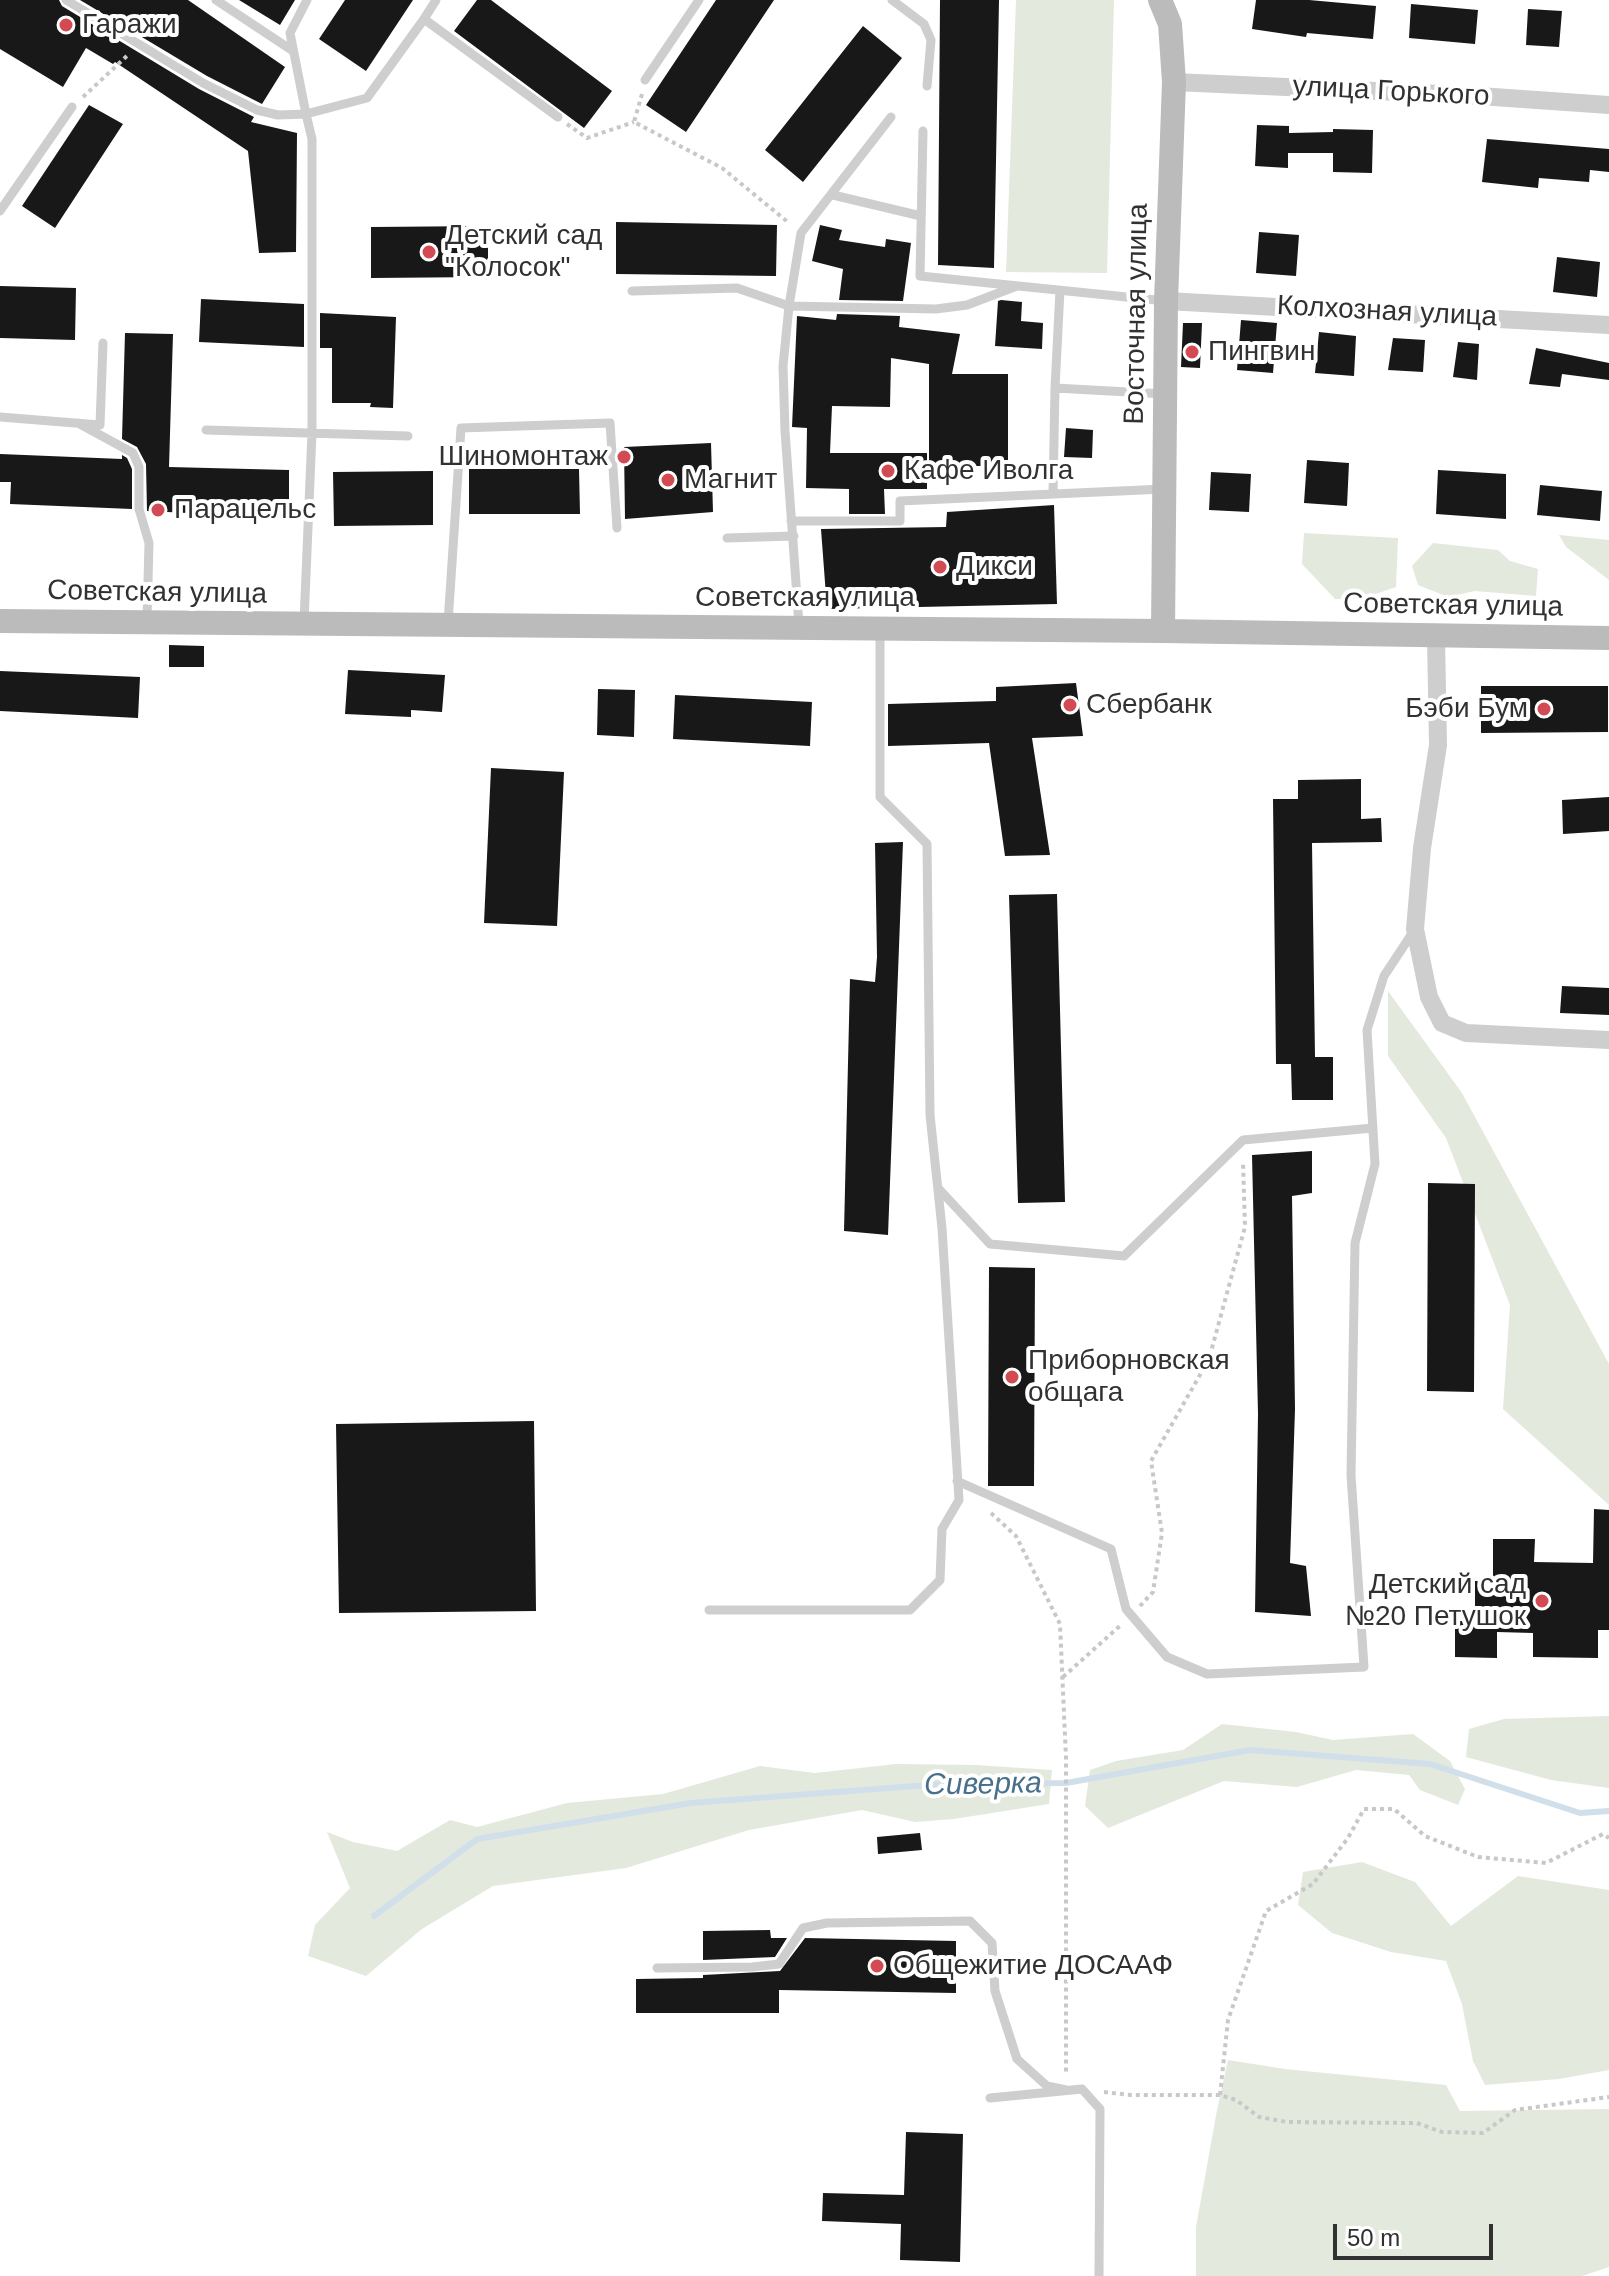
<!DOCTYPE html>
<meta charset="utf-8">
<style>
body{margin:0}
#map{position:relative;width:1609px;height:2276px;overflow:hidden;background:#fff;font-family:Helvetica,sans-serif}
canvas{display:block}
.scale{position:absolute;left:1333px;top:2224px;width:160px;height:36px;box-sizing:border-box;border:4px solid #313131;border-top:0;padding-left:10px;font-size:24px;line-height:28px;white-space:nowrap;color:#313131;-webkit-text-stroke:6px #fff;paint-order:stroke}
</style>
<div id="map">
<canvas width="1609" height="2276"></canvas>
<div class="scale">50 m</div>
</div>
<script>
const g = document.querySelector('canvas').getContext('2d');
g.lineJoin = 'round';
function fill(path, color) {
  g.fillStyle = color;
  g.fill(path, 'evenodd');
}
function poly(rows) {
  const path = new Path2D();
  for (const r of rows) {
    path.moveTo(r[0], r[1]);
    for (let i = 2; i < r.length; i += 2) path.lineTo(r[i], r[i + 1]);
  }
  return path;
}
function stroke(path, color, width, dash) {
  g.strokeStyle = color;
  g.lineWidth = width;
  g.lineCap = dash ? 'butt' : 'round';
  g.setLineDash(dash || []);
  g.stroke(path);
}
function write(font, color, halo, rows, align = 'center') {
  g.font = font + ' Helvetica,sans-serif';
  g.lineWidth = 8;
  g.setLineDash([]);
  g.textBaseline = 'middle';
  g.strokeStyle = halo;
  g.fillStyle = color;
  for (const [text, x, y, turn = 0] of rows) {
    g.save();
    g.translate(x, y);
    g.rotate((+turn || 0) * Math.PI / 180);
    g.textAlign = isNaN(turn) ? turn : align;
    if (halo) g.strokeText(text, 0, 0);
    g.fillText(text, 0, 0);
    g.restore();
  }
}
const green = poly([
 [1016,0,1114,0,1107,273,1006,272],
 [1304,533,1398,538,1396,587,1361,599,1335,599,1302,564],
 [1559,535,1609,540,1609,580,1566,547],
 [1433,543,1498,550,1510,561,1538,569,1536,596,1475,591,1448,597,1418,585,1412,566],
 [1388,991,1462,1093,1609,1364,1609,1505,1503,1409,1510,1305,1446,1138,1388,1056],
 [1609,1716,1609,1788,1551,1780,1466,1757,1469,1729,1504,1719],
 [1222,1724,1296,1732,1333,1740,1413,1734,1450,1761,1465,1789,1458,1805,1420,1790,1409,1775,1356,1770,1297,1787,1224,1781,1108,1828,1085,1806,1090,1770,1116,1761,1183,1750],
 [896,1764,976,1765,1052,1770,1049,1804,954,1819,915,1822,862,1810,749,1830,626,1868,493,1886,422,1929,366,1976,308,1956,315,1925,350,1888,327,1832,353,1842,397,1851,450,1820,477,1827,567,1803,663,1794,760,1766,815,1773],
 [1362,1862,1415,1882,1451,1926,1518,1876,1609,1890,1609,2070,1559,2079,1485,2085,1473,2061,1462,2004,1446,1961,1391,1952,1332,1933,1298,1905,1303,1872],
 [1228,2060,1285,2069,1446,2085,1460,2111,1609,2109,1609,2267,1582,2276,1196,2276,1196,2227,1217,2110]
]);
const stream = poly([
 [374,1916,477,1839,691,1803,942,1784,1066,1783,1250,1750,1430,1764,1580,1813,1609,1811]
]);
const building = poly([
 [0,0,59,0,62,6,199,89,254,117,251,122,297,133,296,252,259,253,248,151,115,62,113,64,86,48,63,87,0,49],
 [80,0,188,0,285,67,262,104,260,103,207,76],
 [239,0,295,0,280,25],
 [345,0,413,0,366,71,319,39],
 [477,0,491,0,612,91,584,128,454,31],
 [716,0,774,0,686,132,646,105],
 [940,0,999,0,994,268,938,265],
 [1256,0,1309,0,1376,6,1373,39,1307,33,1306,37,1252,29],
 [1411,4,1478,10,1475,44,1409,38],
 [1528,9,1562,11,1559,47,1526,45],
 [863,26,902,58,803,182,765,150],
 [89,105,123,124,55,228,22,206],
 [1257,125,1289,126,1289,133,1333,132,1333,129,1373,130,1372,173,1333,172,1333,153,1288,153,1288,168,1255,166],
 [1487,139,1609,149,1609,172,1590,170,1589,182,1539,178,1538,188,1482,182],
 [616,222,777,225,776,276,616,274],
 [820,225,842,230,839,240,885,247,886,239,911,243,903,301,839,300,843,269,812,261],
 [488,226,488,277,371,278,371,227],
 [1259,232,1299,235,1296,276,1256,273],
 [1557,257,1600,262,1597,297,1553,292],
 [0,286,76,288,75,340,0,338],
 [201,299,304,304,304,347,199,342],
 [1001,300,1022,302,1021,321,1043,323,1042,349,995,346,998,301],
 [320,313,396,317,393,408,370,407,371,403,332,403,332,348,320,348],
 [837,314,900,316,899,327,960,334,952,374,1008,374,1008,466,929,466,929,364,891,358,890,407,832,406,830,453,927,453,927,489,884,489,885,514,849,514,849,489,806,488,807,428,792,427,797,316,836,320],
 [1241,320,1277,323,1273,373,1237,370],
 [1183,323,1202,323,1200,368,1181,367],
 [1319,332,1356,336,1354,376,1315,373],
 [125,333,173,334,169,467,289,470,289,518,147,511,146,464,137,447,122,439],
 [1393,338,1425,340,1423,372,1388,370],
 [1458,342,1479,344,1477,380,1453,377],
 [1536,348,1609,363,1609,380,1562,374,1560,387,1529,384],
 [1066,428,1093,430,1092,458,1064,457],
 [711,443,713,512,625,519,624,447],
 [0,454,122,459,122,455,127,458,132,469,132,509,10,504,11,482,0,482],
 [1307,460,1349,463,1347,506,1304,503],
 [469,469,579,469,580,514,469,514],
 [1438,470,1506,474,1506,519,1436,514],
 [433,471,433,525,334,526,333,472],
 [1211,472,1251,474,1249,512,1209,510],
 [1540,485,1602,491,1600,521,1537,515],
 [1054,505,1057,604,827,609,821,529,946,527,947,512],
 [169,645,204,646,204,667,169,667],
 [348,670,445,675,442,712,411,710,411,717,345,714],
 [0,671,140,677,138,718,0,711],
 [1076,683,1083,736,1032,738,1050,855,1005,856,989,743,888,746,888,704,996,701,996,687],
 [1481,686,1608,686,1608,732,1481,733],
 [598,689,635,690,634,737,597,735],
 [675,695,812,702,810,746,673,739],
 [491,768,564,772,557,926,484,923],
 [1361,779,1361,819,1381,818,1382,842,1312,843,1315,1057,1333,1057,1333,1100,1292,1100,1291,1064,1276,1064,1273,799,1298,799,1298,780],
 [1609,797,1609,831,1563,834,1562,800],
 [903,842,888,1235,844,1231,850,979,875,982,877,957,875,843],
 [1057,894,1065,1202,1018,1203,1009,895],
 [1562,986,1609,988,1609,1015,1560,1013],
 [1312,1151,1312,1193,1292,1196,1295,1409,1290,1563,1306,1566,1311,1616,1255,1612,1258,1414,1252,1155],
 [1428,1183,1475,1184,1474,1392,1427,1391],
 [989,1267,1035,1268,1034,1486,988,1486],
 [534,1421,536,1611,339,1613,336,1424],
 [1594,1509,1609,1510,1609,1630,1598,1630,1598,1658,1533,1657,1533,1633,1497,1632,1497,1658,1455,1657,1455,1621,1475,1621,1475,1581,1493,1581,1493,1539,1535,1539,1534,1562,1593,1563],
 [920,1833,922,1850,878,1854,877,1837],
 [770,1930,771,1938,787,1938,775,1957,703,1960,703,1931],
 [805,1938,956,1941,956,1993,779,1990,779,2013,636,2013,636,1979,703,1978,703,1975,780,1971],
 [906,2132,963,2134,960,2262,900,2260,901,2224,822,2221,823,2193,904,2195]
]);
const path = poly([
 [642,94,634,122,722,168,789,223],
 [83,97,129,54],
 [567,124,587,138,634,122],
 [991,1513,1016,1536,1060,1624,1066,1758,1066,2075],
 [1140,1606,1153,1592,1162,1533,1151,1461,1209,1359,1245,1227,1243,1162],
 [1063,1677,1122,1624],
 [1104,2092,1130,2095,1220,2095,1236,2100,1259,2117,1287,2122,1417,2123,1442,2132,1483,2133,1515,2110,1609,2097],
 [1220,2095,1228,2020,1266,1911,1313,1884,1348,1838,1364,1809,1394,1809,1425,1836,1478,1857,1546,1863,1603,1834,1609,1838]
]);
const service = poly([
 [66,0,203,83,257,110,278,115,306,114,290,33,307,0],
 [216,0,293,51],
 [892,0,924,24,931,40,927,86],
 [424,19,436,0],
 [645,80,699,0],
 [923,131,920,276,1166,301],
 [833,195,921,216],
 [0,211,72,107],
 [632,291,737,288,789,306,801,233,891,117],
 [1055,388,1060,290],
 [0,417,100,425,103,343],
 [78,423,133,453,139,467,139,509,149,543,147,620],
 [206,430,408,436],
 [1053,494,1055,388,1165,394],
 [791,521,900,521,900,501,1164,489],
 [727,538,794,536],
 [304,622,312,433,312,139,306,114,367,98,424,19,558,117],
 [448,623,461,428,610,423,617,528],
 [799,625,785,431,783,366,789,306,936,309,967,305,1017,286],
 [938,1188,990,1244,1124,1256,1243,1140,1373,1128],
 [957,1481,1111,1549,1126,1609,1167,1657,1207,1674,1364,1667,1351,1475,1355,1243,1375,1164,1367,1030,1384,976,1413,932],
 [709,1610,910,1610,940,1580,942,1529,959,1500,942,1228,930,1115,927,844,880,797,880,629],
 [657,1968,752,1967,779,1964,803,1928,827,1923,970,1921,992,1943,995,1991,1017,2059,1047,2086,1066,2090],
 [990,2098,1082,2089,1100,2109,1099,2276]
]);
const minor = poly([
 [1174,82,1465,95,1609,105],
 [1166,301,1609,325],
 [1436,637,1438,745,1422,848,1415,929,1429,997,1442,1023,1466,1033,1609,1040]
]);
const secondary = poly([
 [1160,0,1170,24,1174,82,1166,301,1163,631],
 [0,621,1163,631,1609,638]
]);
const markers = [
 [66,25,8,"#d24a52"],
 [429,252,8,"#d24a52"],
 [1192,352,8,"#d24a52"],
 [624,457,8,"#d24a52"],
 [888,471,8,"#d24a52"],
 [668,480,8,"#d24a52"],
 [158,510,8,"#d24a52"],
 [940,567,8,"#d24a52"],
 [1070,705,8,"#d24a52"],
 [1544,709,8,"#d24a52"],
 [1012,1377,8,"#d24a52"],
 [1542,1601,8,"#d24a52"],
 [877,1966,8,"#d24a52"]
];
const poiNames = [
 ["Гаражи",82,25],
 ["Детский сад",445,236],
 ["\"Колосок\"",445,268],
 ["Пингвин",1208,352],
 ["Шиномонтаж",608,457,"right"],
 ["Кафе Иволга",904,471],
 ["Магнит",684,480],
 ["Парацельс",174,510],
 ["Дикси",956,567],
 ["Сбербанк",1086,705],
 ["Бэби Бум",1528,709,"right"],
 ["Приборновская",1028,1361],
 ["общага",1028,1393],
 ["Детский сад",1526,1585,"right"],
 ["№20 Петушок",1526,1617,"right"],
 ["Общежитие ДОСААФ",893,1966]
];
const streetNames = [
 ["улица Горького",1391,92,3],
 ["Колхозная улица",1387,312,3],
 ["Восточная улица",1137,314,-89],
 ["Советская улица",157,593,1],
 ["Советская улица",805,598],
 ["Советская улица",1453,606,1]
];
const waterNames = [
 ["Сиверка",983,1785,-1]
];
fill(green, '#e4e9de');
stroke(stream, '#d0dfe9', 6);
fill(building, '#181818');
stroke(path, '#c8c8c8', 4, [4, 4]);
stroke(service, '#cecece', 9);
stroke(minor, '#cecece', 18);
stroke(secondary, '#bbb', 24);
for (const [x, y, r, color] of markers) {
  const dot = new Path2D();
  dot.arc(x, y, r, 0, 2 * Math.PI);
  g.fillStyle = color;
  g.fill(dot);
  stroke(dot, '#fff', 3);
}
write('28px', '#313131', '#fff', poiNames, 'left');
write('28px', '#313131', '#fff', streetNames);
write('italic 30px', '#48708b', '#fff', waterNames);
</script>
